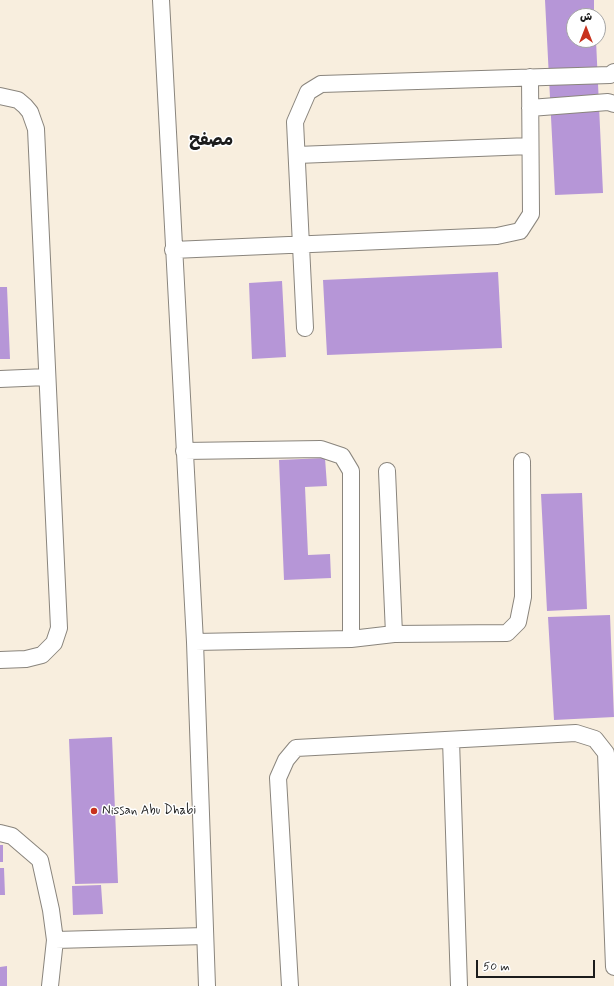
<!DOCTYPE html>
<meta charset="utf-8">
<style>
body{margin:0}
#map{position:relative;width:614px;height:986px;overflow:hidden;background:#f8eede;font-family:Mynerve,"Playpen Sans Arabic",sans-serif}
canvas{display:block}
.north{position:absolute;left:566px;top:8px;width:40px;height:40px;box-sizing:border-box;background:#fff;border:1px solid #a4a4a4;border-radius:50%;rotate:0deg;font-size:11px;font-weight:700;line-height:16px;text-align:center;color:#1c1c1c}
.north::after{content:'';display:block;margin:auto;width:14px;height:18px;background:#c8321e;clip-path:polygon(50% 0,100% 100%,50% 72%,0 100%)}
.scale{position:absolute;left:476px;top:960px;width:119px;height:18px;box-sizing:border-box;border:2px solid #1c1c1c;border-top:0;padding-left:5px;font-size:12px;line-height:14px;white-space:nowrap;color:#1c1c1c;-webkit-text-stroke:3px #fff;paint-order:stroke}
</style>
<div id="map">
<canvas width="614" height="986"></canvas>
<div class="north">ش</div>
<div class="scale">50 m</div>
</div>
<script>
const g = document.querySelector('canvas').getContext('2d');
g.lineJoin = 'round';
function fill(path, color) {
  g.fillStyle = color;
  g.fill(path, 'evenodd');
}
function poly(rows) {
  const path = new Path2D();
  for (const r of rows) {
    path.moveTo(r[0], r[1]);
    for (let i = 2; i < r.length; i += 2) path.lineTo(r[i], r[i + 1]);
  }
  return path;
}
function stroke(path, color, width, dash) {
  g.strokeStyle = color;
  g.lineWidth = width;
  g.lineCap = dash ? 'butt' : 'round';
  g.setLineDash(dash || []);
  g.stroke(path);
}
function write(font, color, halo, rows, align = 'center') {
  g.font = font + ' Mynerve,"Playpen Sans Arabic",sans-serif';
  g.lineWidth = 3;
  g.setLineDash([]);
  g.textBaseline = 'middle';
  g.strokeStyle = halo;
  g.fillStyle = color;
  for (const [text, x, y, turn = 0] of rows) {
    g.save();
    g.translate(x, y);
    g.rotate((+turn || 0) * Math.PI / 180);
    g.textAlign = isNaN(turn) ? turn : align;
    if (halo) g.strokeText(text, 0, 0);
    g.fillText(text, 0, 0);
    g.restore();
  }
}
const building = poly([
 [545,0,594,0,594,16,574,16,574,40,596,40,603,193,555,195],
 [498,272,502,348,327,355,323,280],
 [282,281,286,357,252,359,249,283],
 [0,287,7,287,10,359,0,359],
 [325,458,327,486,305,487,308,555,330,554,331,578,284,580,279,460],
 [582,493,587,609,547,611,541,494],
 [610,615,614,717,554,720,548,617],
 [112,737,118,883,75,884,69,739],
 [0,845,3,845,3,862,0,862],
 [0,868,4,868,5,895,0,895],
 [101,885,103,914,73,915,72,886],
 [7,966,7,986,0,986,0,967]
]);
const minor = poly([
 [161,0,195,642,207,986],
 [0,96,18,100,25,106,30,112,36,129,59,628,54,643,42,655,26,659,0,660],
 [530,108,608,102,614,104],
 [297,155,530,146],
 [173,250,497,236,520,231,531,214,530,77],
 [305,328,295,122,308,92,321,84,610,75,614,72],
 [0,379,47,377],
 [184,451,321,449,342,456,351,471,351,639],
 [387,471,394,634],
 [195,642,351,639,394,634,507,633,518,622,523,597,522,461],
 [451,740,459,986],
 [0,833,12,836,40,860,51,910,55,940,50,986],
 [55,940,205,936],
 [290,986,278,778,286,760,296,748,576,733,595,739,606,753,614,967]
]);
const markers = [
 [94,811,4,"#c8321e"]
];
const poiNames = [
 ["Nissan Abu Dhabi",102,811]
];
const districtNames = [
 ["مصفح",211,141]
];
fill(building, '#b696d7');
stroke(minor, '#8a857d', 18);
stroke(minor, '#fff', 16);
for (const [x, y, r, color] of markers) {
  const dot = new Path2D();
  dot.arc(x, y, r, 0, 2 * Math.PI);
  g.fillStyle = color;
  g.fill(dot);
  stroke(dot, '#fff', 1.5);
}
write('13px', '#1c1c1c', '#fff', poiNames, 'left');
write('bold 17px', '#1c1c1c', '#fff', districtNames);
</script>
